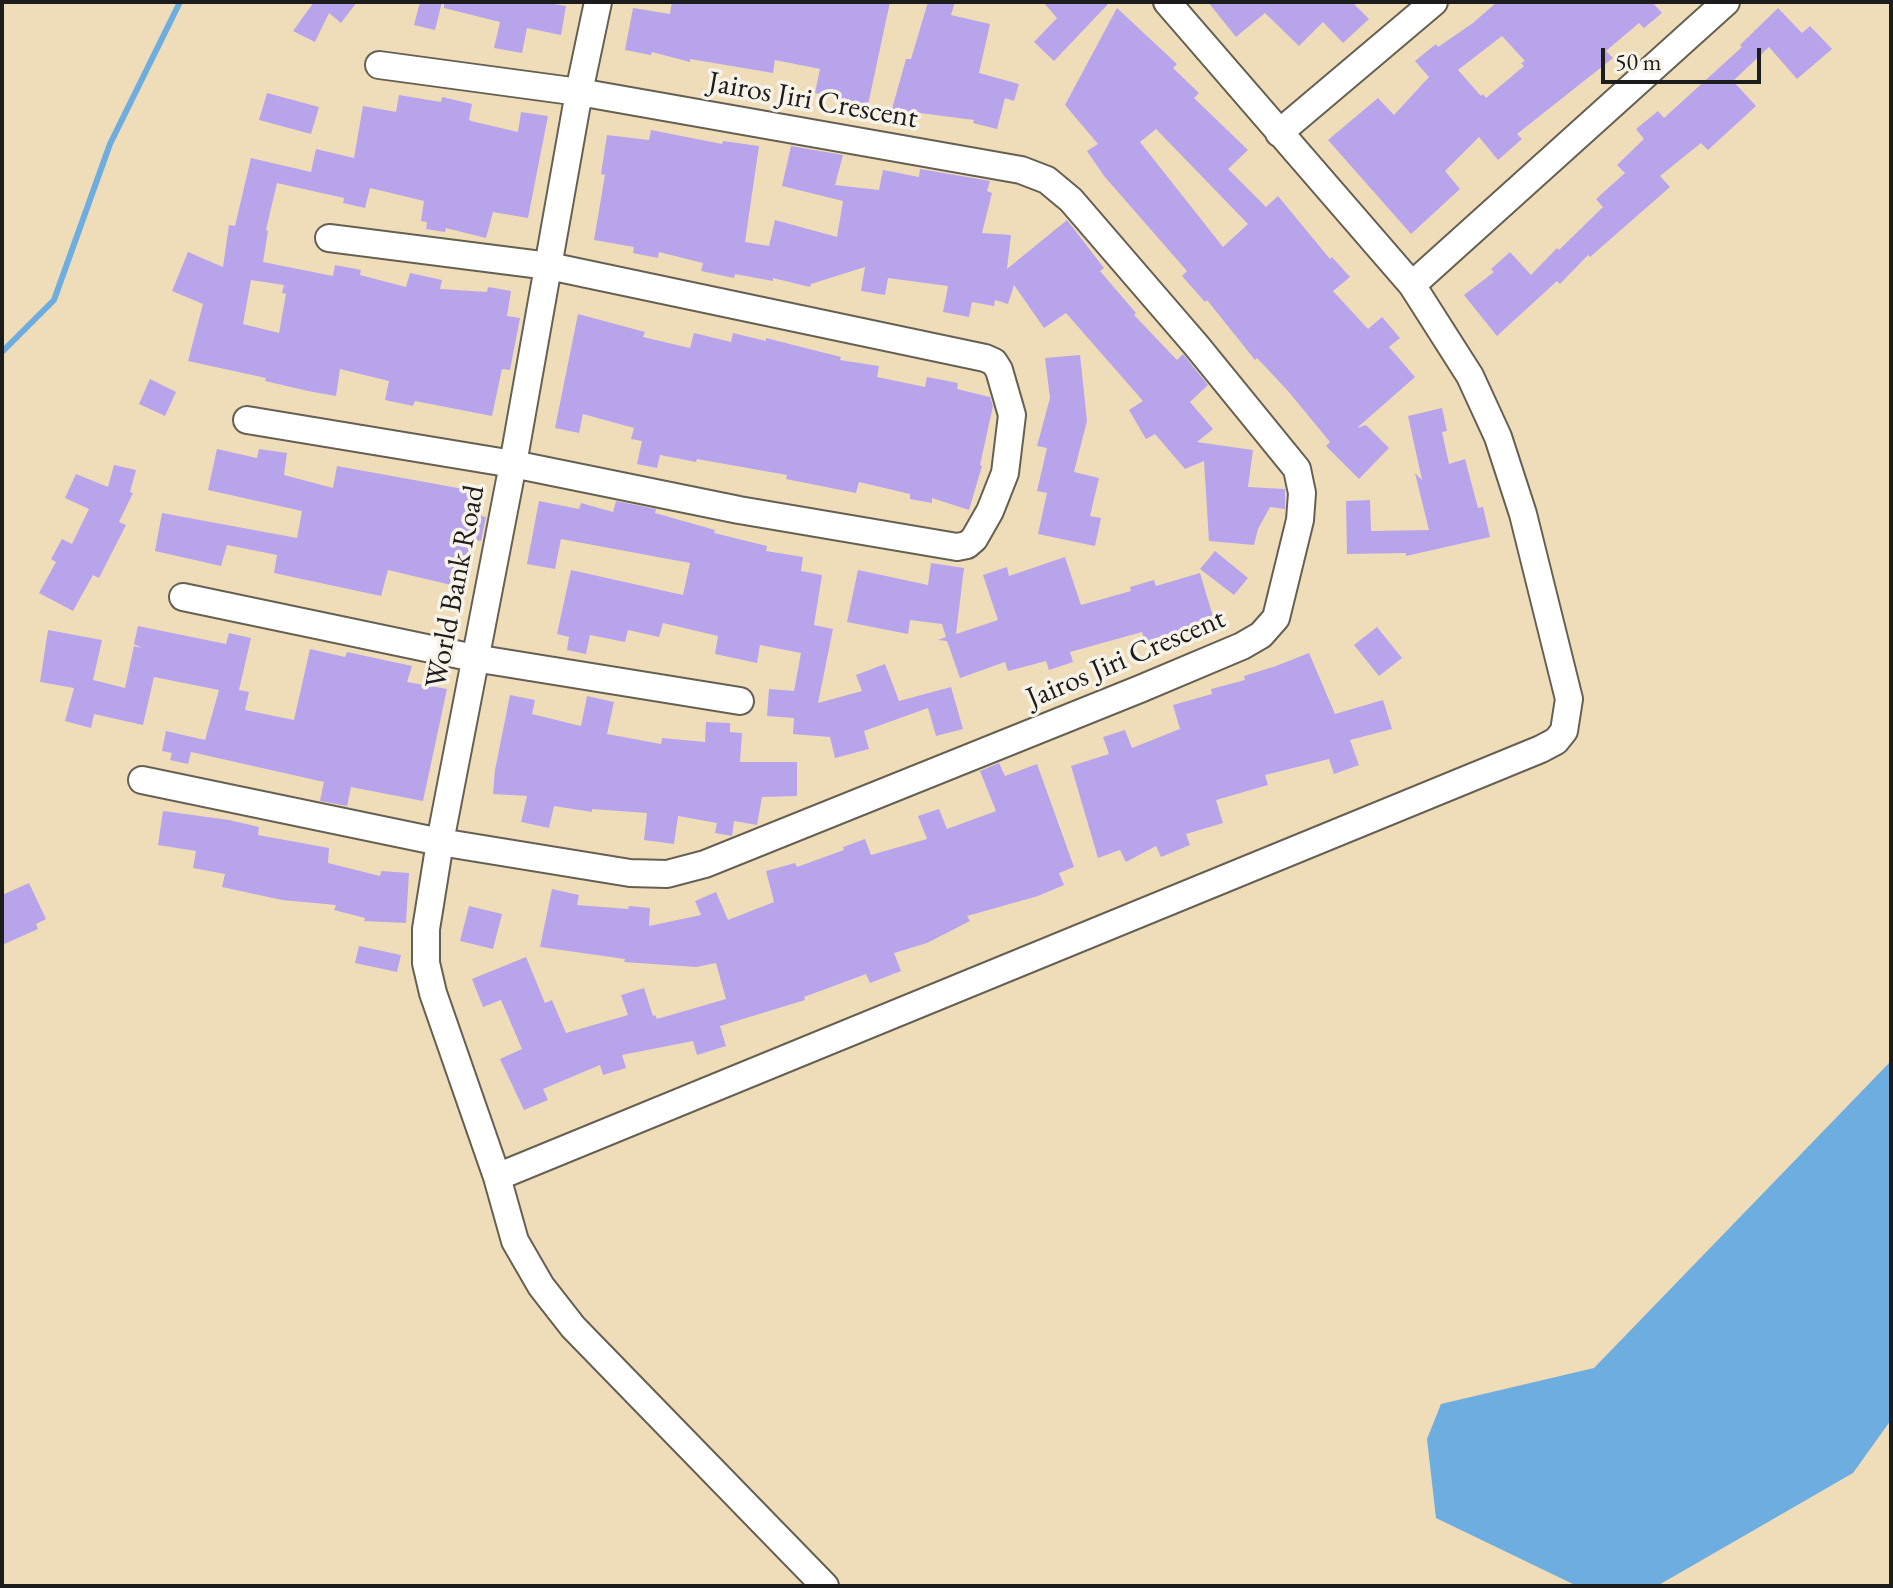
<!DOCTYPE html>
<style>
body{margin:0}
#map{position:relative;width:1893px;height:1588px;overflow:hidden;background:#efddba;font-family:"EB Garamond",serif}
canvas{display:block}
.frame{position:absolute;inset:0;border:4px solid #1c1c1c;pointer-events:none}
.scale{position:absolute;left:1601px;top:48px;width:160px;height:36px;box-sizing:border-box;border:4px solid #1c1c1c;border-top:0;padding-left:10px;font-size:24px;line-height:28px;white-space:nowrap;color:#1c1c1c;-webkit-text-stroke:6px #f7f3e8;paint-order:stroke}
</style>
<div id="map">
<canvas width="1893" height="1588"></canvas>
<div class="frame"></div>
<div class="scale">50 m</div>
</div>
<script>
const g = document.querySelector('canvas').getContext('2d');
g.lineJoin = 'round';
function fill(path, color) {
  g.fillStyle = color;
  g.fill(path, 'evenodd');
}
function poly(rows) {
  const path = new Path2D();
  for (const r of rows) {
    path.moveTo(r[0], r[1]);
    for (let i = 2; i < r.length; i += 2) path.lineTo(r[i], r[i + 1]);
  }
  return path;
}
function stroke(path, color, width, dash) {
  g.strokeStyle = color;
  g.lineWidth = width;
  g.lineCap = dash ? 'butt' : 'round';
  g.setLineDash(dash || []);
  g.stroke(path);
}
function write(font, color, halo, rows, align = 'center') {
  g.font = font + ' "EB Garamond",serif';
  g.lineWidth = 7;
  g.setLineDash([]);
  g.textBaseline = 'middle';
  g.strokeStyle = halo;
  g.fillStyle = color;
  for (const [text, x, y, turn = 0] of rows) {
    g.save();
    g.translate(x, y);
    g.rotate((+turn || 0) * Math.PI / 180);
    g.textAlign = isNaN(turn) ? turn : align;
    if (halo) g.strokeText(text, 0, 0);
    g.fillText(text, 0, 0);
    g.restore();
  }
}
const water = poly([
 [1891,1061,1891,1420,1853,1473,1657,1586,1577,1586,1436,1518,1427,1439,1441,1404,1594,1368]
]);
const stream = poly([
 [2,352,54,300,110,144,180,2]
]);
const building = poly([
 [314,2,357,2,341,23,329,13,315,42,293,31],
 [420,2,442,2,435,30,414,25],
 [444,2,542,2,566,6,561,35,527,28,522,53,494,48,500,22,444,8],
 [672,2,890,2,868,105,815,93,820,69,775,60,773,73,690,59,690,62,652,52,651,55,625,50,633,8,670,14],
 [928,2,955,2,951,15,990,24,979,73,1019,84,1014,101,1005,98,997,129,973,123,974,120,920,113,920,116,892,109,906,59,911,59],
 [1043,2,1110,2,1054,61,1034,42,1057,18],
 [1208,2,1352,2,1369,19,1343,43,1323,22,1299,46,1265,13,1236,37],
 [1497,2,1652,2,1662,13,1644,28,1639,23,1606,51,1613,58,1517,134,1522,139,1498,160,1479,137,1445,171,1460,189,1411,234,1328,140,1378,98,1394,115,1429,77,1415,61,1436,44,1438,47,1473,23],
 [1502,36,1525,61,1521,63,1524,66,1486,98,1483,94,1481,96,1458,70],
 [1117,8,1177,64,1173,68,1199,93,1194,98,1248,150,1228,169,1266,207,1278,196,1330,259,1332,257,1350,277,1333,291,1368,329,1382,317,1400,338,1389,347,1415,377,1357,428,1366,425,1389,448,1359,479,1326,446,1330,442,1288,391,1257,358,1255,360,1207,300,1205,302,1182,276,1187,271,1104,176,1087,151,1098,144,1065,105],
 [1156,129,1248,224,1223,247,1140,142],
 [1778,8,1802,33,1810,26,1832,49,1797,79,1769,47,1733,81,1756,106,1708,150,1701,143,1660,176,1670,187,1590,257,1588,255,1560,284,1557,281,1497,336,1464,295,1494,272,1491,269,1510,252,1531,275,1557,248,1559,250,1603,207,1596,199,1625,173,1617,165,1644,139,1636,129,1658,111,1664,118,1742,47,1740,45],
 [267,93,319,107,311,134,259,120],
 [399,95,441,102,442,97,472,104,469,119,471,121,518,132,521,112,548,116,528,218,493,212,486,238,446,228,445,232,426,229,427,222,421,221,424,201,370,188,365,208,343,203,344,198,277,183,266,230,268,231,263,262,333,276,335,265,361,270,360,275,406,287,410,273,442,280,440,289,487,292,488,287,511,291,507,316,520,318,510,370,502,369,492,416,415,401,413,406,385,400,389,381,340,369,336,396,308,391,265,381,266,378,188,361,203,304,172,291,188,252,223,267,229,225,235,226,251,158,311,172,316,149,354,158,363,106,396,112],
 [251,280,284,285,282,293,286,294,279,333,243,324],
 [651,130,722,144,723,141,759,146,745,242,769,246,775,220,837,237,843,201,782,186,791,146,843,155,835,185,879,190,883,170,919,177,920,169,990,181,987,191,992,193,982,233,1011,235,1007,269,1067,220,1104,268,1100,271,1136,313,1134,315,1177,360,1183,354,1208,385,1190,402,1213,429,1197,442,1253,450,1248,487,1285,489,1285,509,1270,507,1258,529,1254,545,1209,541,1204,461,1185,469,1155,434,1146,439,1129,410,1143,401,1066,313,1044,328,1014,285,1008,304,995,300,994,306,972,302,969,317,943,312,948,286,888,278,885,295,861,291,865,267,811,284,810,287,773,278,773,281,735,274,734,278,701,271,703,263,659,252,658,258,633,253,634,247,594,240,605,175,601,174,607,135,649,140],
 [578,314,645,332,643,337,690,348,694,333,731,342,733,333,766,341,766,338,841,357,840,360,879,366,877,377,925,387,927,377,958,383,957,389,990,397,993,406,980,465,982,466,969,510,932,498,932,503,910,499,910,494,859,482,856,493,786,479,787,475,697,459,696,462,660,455,657,468,637,464,642,441,631,439,634,428,583,414,579,433,555,428],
 [1080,355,1087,421,1074,472,1099,478,1090,516,1101,518,1095,546,1038,534,1047,493,1037,491,1047,448,1037,446,1050,398,1045,358],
 [150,379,176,392,165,416,139,404],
 [1442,408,1447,431,1442,432,1449,464,1465,459,1478,508,1483,507,1490,537,1406,556,1406,553,1347,554,1346,501,1370,500,1371,531,1429,530,1415,473,1422,480,1408,416],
 [217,449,257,458,259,449,287,453,284,475,333,488,337,466,480,492,475,515,486,517,481,541,471,539,460,587,388,570,381,596,274,573,277,555,227,545,221,566,155,551,162,513,297,538,302,511,208,490],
 [114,465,136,470,130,492,133,493,119,522,126,525,99,578,93,575,73,611,39,593,56,562,51,559,62,539,72,544,89,509,65,498,76,474,108,487],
 [539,501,579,509,581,503,613,512,616,501,656,509,655,513,715,530,714,533,767,546,766,551,803,557,801,571,822,575,814,625,833,629,818,703,862,691,856,675,885,664,899,701,951,687,963,729,936,736,928,708,864,731,869,749,835,758,830,737,793,734,794,718,767,716,769,689,794,691,801,653,760,645,757,663,715,654,718,636,663,623,659,637,628,630,625,642,590,635,586,654,567,650,569,637,557,634,571,570,683,595,690,563,561,539,555,569,527,564],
 [1215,551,1248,578,1234,595,1200,569],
 [1065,557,1081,605,1131,591,1130,587,1154,580,1156,586,1200,573,1216,627,1193,633,1191,628,1145,641,1142,632,1070,652,1073,662,1049,670,1046,661,1008,671,1005,662,960,678,947,641,938,640,946,637,942,624,910,620,908,634,847,622,858,570,928,585,931,563,964,568,956,634,998,620,983,575,1007,567,1009,576],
 [138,626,226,644,229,633,251,638,239,690,249,692,245,710,294,720,310,649,345,657,347,652,412,666,407,682,447,689,423,801,351,787,347,806,320,801,324,782,191,752,188,764,170,760,172,753,162,751,166,731,205,740,219,690,154,677,143,725,94,714,91,728,65,721,74,688,40,682,48,630,102,640,93,680,125,688,134,646,142,648,134,644],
 [1377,627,1402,658,1379,676,1354,645],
 [1309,653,1335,714,1383,700,1392,729,1350,740,1359,765,1334,774,1329,759,1265,775,1268,785,1216,800,1223,823,1186,834,1190,845,1161,857,1156,846,1126,862,1120,850,1098,858,1071,766,1109,754,1103,737,1125,730,1132,748,1180,729,1173,705,1212,694,1211,689,1245,680,1244,676,1276,666],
 [510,695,535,700,532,714,581,726,587,696,614,702,607,734,661,744,662,738,705,742,706,722,730,723,730,732,742,733,740,762,797,762,797,796,762,797,757,825,734,821,732,836,715,833,717,823,678,816,674,844,644,840,647,813,592,809,592,812,554,806,549,828,521,822,527,796,493,794,495,770],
 [999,763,1005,776,1037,764,1074,867,1059,873,1064,885,1038,896,967,916,970,921,927,943,894,953,901,971,870,983,866,974,804,997,805,1000,720,1026,726,1046,697,1055,693,1041,622,1055,626,1068,603,1075,600,1065,543,1089,548,1100,524,1110,500,1059,522,1049,501,1000,483,1007,472,979,526,957,545,1003,552,1000,566,1033,628,1015,621,995,644,988,653,1016,655,1015,657,1019,726,999,716,963,696,967,624,962,625,959,540,947,552,889,579,895,577,905,628,909,629,906,650,908,649,926,701,915,695,901,716,892,728,920,774,902,766,871,795,863,797,867,844,850,843,847,865,839,871,855,927,839,918,816,939,809,947,829,996,811,980,771],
 [163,811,229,820,259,827,258,835,329,848,328,863,380,876,381,871,409,873,406,923,364,921,365,918,334,910,336,905,282,900,222,887,225,874,193,868,196,851,158,845],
 [29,883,46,919,36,924,38,929,2,945,2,895],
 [469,906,502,914,493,949,460,941],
 [359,946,401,955,397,972,355,963]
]);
const minor = poly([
 [598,2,579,92,513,464,440,842,426,929,426,963,433,993,497,1177,515,1241,541,1286,573,1327,825,1586],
 [1167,2,1412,285,1726,2],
 [1279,133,1434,2],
 [247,420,513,464,739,510,957,547,967,545,974,539,990,511,1005,473,1012,415,999,370,994,362,985,358,549,266,329,238],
 [183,597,474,658,740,701],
 [142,780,440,842,630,873,667,874,705,864,1140,689,1242,646,1261,635,1276,618,1300,520,1302,493,1297,469,1196,345,1071,200,1047,180,1021,170,579,92,379,65],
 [497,1177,1541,749,1556,741,1564,731,1569,699,1523,514,1498,437,1470,376,1412,285]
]);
const streetNames = [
 ["Jairos Jiri Crescent",813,101,10],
 ["World Bank Road",456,587,-79],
 ["Jairos Jiri Crescent",1126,659,-23]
];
fill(water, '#6dade0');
stroke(stream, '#6dade0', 6);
fill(building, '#b8a4eb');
stroke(minor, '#666053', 30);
stroke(minor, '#fff', 26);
write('30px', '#1c1c1c', '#f7f3e8', streetNames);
</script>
